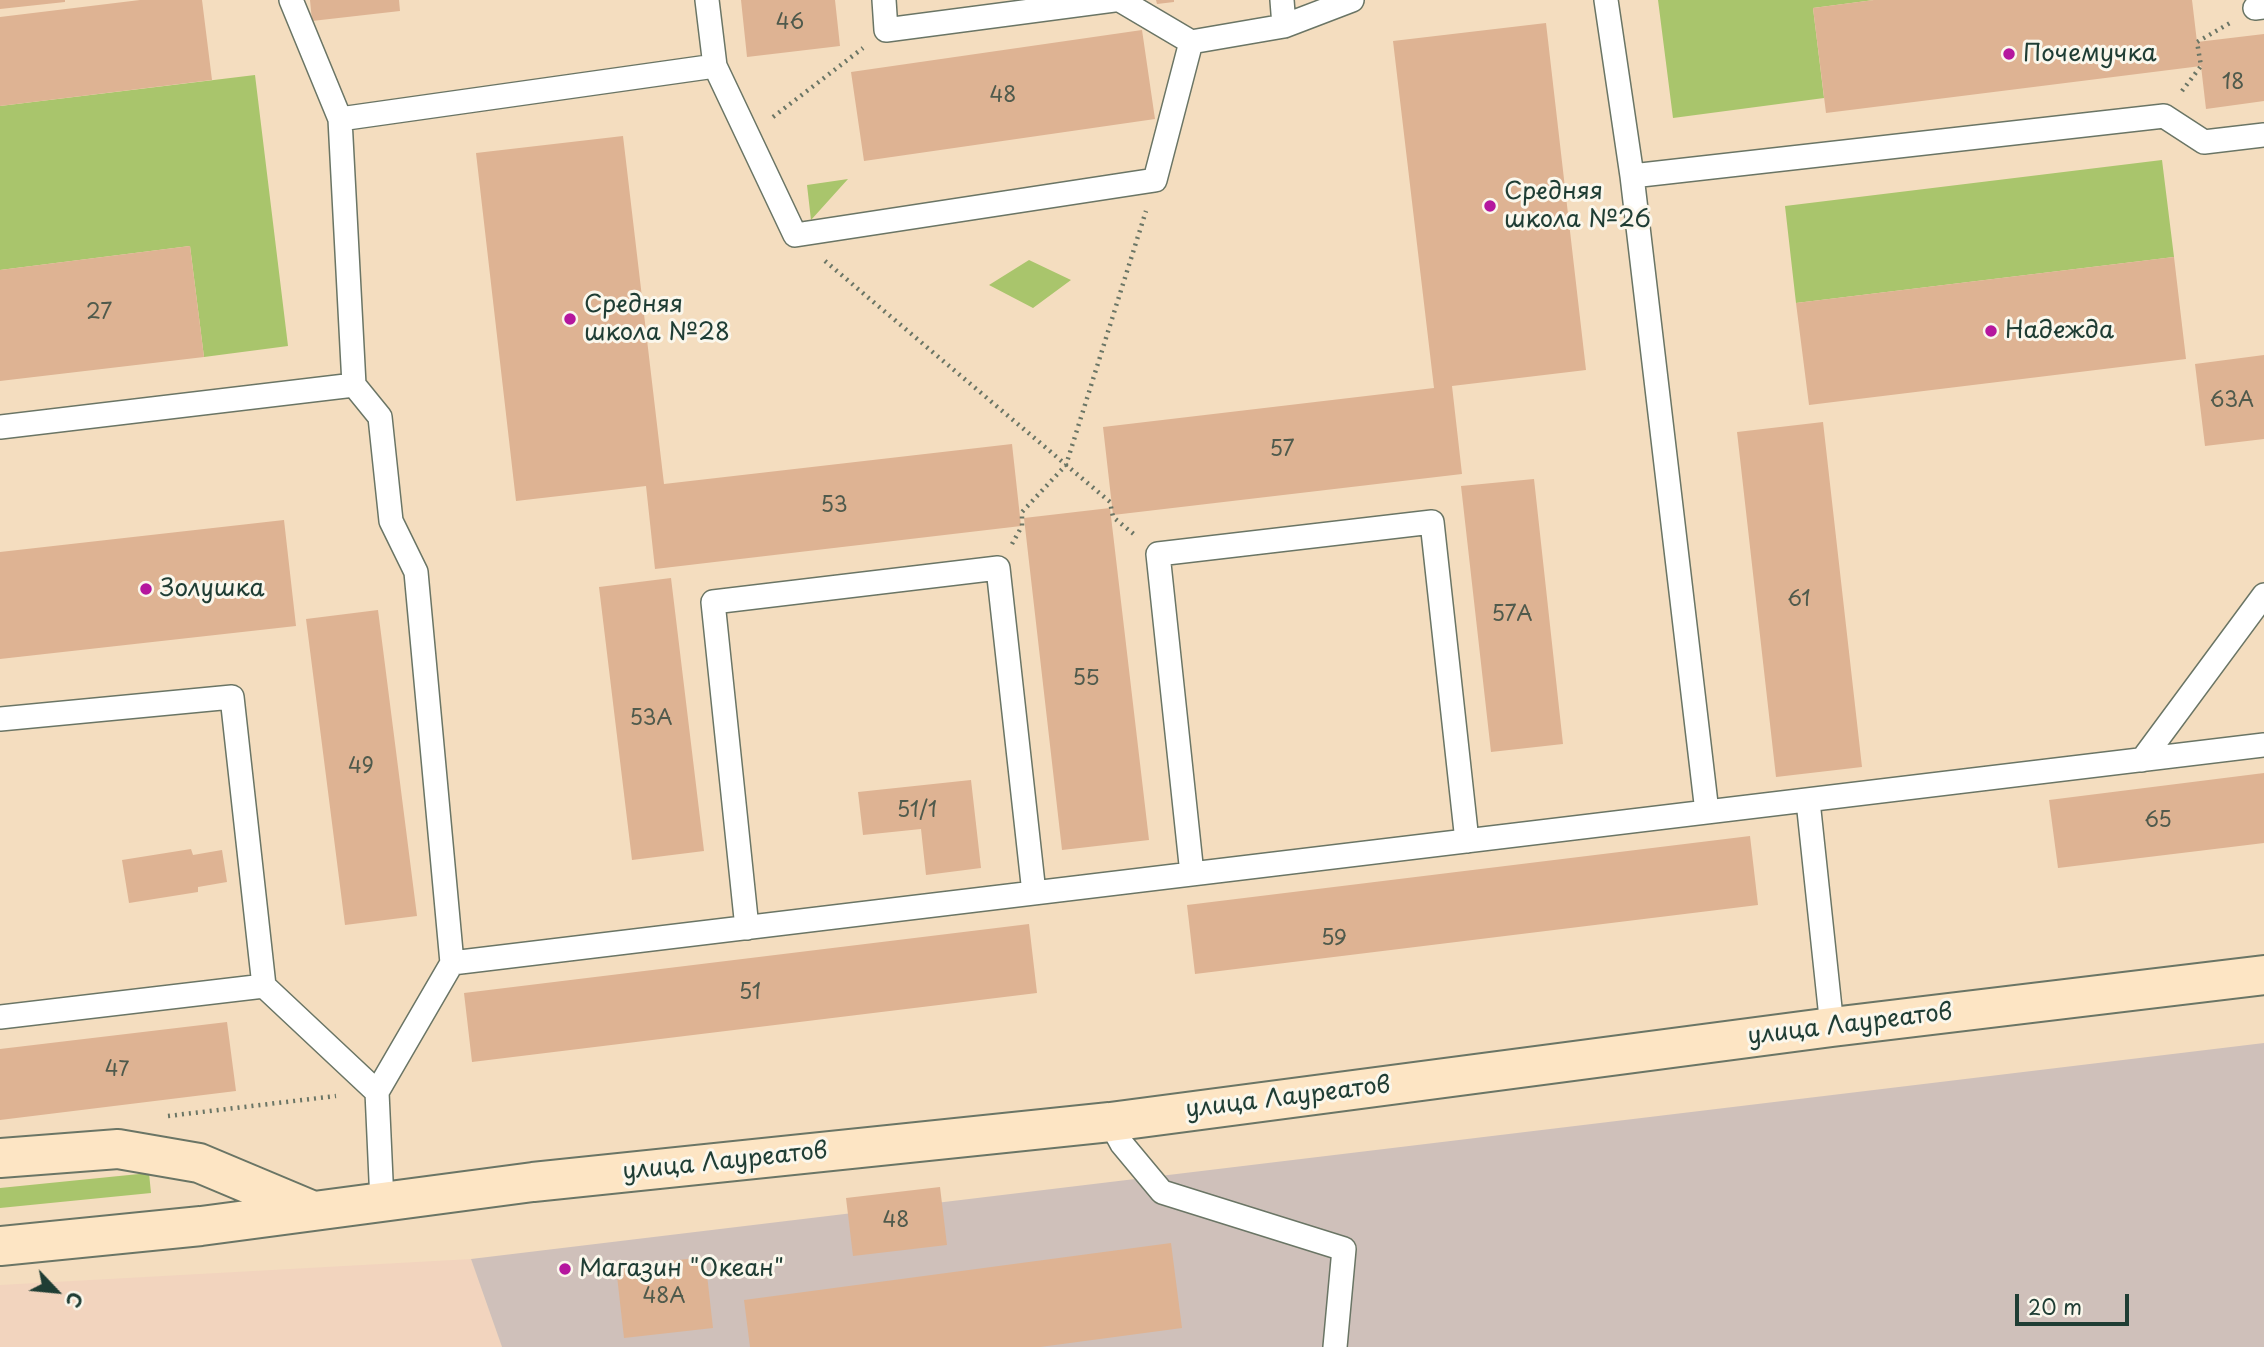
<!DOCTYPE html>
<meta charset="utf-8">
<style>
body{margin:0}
#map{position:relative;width:2264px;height:1347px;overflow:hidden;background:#f4ddbf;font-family:"Playpen Sans",sans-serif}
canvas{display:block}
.north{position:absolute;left:21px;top:1256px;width:70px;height:70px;-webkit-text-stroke:5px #fbf7ec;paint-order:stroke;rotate:116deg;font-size:19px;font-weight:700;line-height:28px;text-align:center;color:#1f3d34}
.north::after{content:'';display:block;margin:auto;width:24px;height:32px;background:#1f3d34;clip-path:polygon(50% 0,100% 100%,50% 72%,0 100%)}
.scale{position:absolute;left:2015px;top:1294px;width:114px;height:32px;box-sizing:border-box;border:4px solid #1f3d34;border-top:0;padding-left:9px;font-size:21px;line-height:24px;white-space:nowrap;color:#1f3d34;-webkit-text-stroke:5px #fbf7ec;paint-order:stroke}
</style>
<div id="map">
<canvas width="2264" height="1347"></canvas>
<div class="north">С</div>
<div class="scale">20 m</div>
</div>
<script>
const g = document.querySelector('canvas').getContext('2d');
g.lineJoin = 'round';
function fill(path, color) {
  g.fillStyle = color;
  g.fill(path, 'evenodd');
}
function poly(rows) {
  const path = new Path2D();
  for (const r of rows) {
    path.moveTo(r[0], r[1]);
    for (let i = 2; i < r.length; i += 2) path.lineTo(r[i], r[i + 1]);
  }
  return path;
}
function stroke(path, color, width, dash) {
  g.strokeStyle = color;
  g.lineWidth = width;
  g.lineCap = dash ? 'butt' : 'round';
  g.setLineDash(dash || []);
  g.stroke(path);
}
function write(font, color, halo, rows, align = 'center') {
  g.font = font + ' "Playpen Sans",sans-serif';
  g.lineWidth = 6;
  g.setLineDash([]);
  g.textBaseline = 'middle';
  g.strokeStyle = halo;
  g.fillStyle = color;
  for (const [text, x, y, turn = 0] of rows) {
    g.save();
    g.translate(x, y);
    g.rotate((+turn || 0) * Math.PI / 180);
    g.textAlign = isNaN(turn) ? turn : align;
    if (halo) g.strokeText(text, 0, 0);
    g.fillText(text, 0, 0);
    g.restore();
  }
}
const built = poly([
 [471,1259,502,1347,0,1347,0,1285]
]);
const industrial = poly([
 [2264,1043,2264,1347,502,1347,471,1259]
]);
const green = poly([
 [1658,0,1874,0,1813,8,1824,98,1673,118],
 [255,75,288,346,204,357,190,246,0,270,0,106],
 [2162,160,2174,257,1796,303,1785,206],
 [848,179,811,220,807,185],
 [1029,260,1071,280,1033,308,989,285],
 [149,1173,151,1193,0,1208,0,1188]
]);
const building = poly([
 [0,0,65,0,65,2,0,9],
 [140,0,202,0,212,80,0,106,0,17],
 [310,0,399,0,400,11,312,21],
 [741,0,835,0,840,46,747,57],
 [1156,0,1174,0,1174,2,1157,4],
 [1874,0,2192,0,2197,42,2264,34,2264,101,2206,109,2201,66,1826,113,1813,8],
 [1546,23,1586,370,1452,386,1462,474,1113,515,1103,427,1434,388,1393,41],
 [1142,30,1155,119,864,161,851,72],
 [623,136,664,484,1012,444,1021,526,655,569,646,486,516,501,476,153],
 [190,246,204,357,0,381,0,270],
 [2174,257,2186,359,1809,405,1796,303],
 [2264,355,2264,439,2205,446,2195,364],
 [1823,422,1862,767,1776,777,1737,432],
 [1534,479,1563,744,1491,752,1461,486],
 [1110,508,1149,840,1062,850,1024,518],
 [284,520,296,626,0,659,0,552],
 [671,578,704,851,632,860,599,587],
 [378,610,417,916,345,925,306,619],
 [2264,773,2264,843,2058,868,2049,800],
 [971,780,981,868,926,875,921,829,863,835,858,792],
 [1750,836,1758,905,1195,974,1187,905],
 [191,849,193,855,222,850,227,882,198,887,198,892,129,903,122,860],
 [1029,924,1037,993,472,1062,464,993],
 [227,1022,236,1091,0,1120,0,1049],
 [940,1187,947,1245,853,1256,846,1198],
 [1171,1243,1182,1328,1040,1347,750,1347,744,1300],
 [705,1257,713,1328,624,1338,616,1267]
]);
const path = poly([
 [2182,91,2201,66,2197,42,2230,23],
 [773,117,863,48],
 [825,261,1110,502,1113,517,1136,536],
 [1012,544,1022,526,1022,512,1066,465,1146,211],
 [168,1116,336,1096]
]);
const lane = poly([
 [291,0,340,119,715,66],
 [707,0,715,66,795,235,1155,180,1191,42],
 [884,0,886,30,1114,0],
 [1120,0,1191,42,1284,26,1352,0],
 [1282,0,1284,26],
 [1606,0,1632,176,2164,116,2204,142,2264,135],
 [2255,8,2264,7],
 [1632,176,1707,812],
 [354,385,380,417,391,521,416,572,452,963,377,1092,382,1202],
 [0,427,354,385,340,119],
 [0,719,232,697,264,986,377,1092],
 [2142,760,2264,595],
 [1808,801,1832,1027],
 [1192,874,1158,554,1432,522,1467,841],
 [747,928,713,602,998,568,1034,893],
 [452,963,2264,745],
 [0,1017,264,986],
 [1110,1122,1122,1144,1162,1192,1344,1249,1335,1347]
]);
const secondary = poly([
 [0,1158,118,1149,199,1163,311,1210],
 [0,1246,201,1226,533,1182,1110,1122,1832,1027,2264,975]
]);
const markers = [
 [2009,54,7,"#b5179e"],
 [1490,206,7,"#b5179e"],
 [570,319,7,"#b5179e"],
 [1991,331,7,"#b5179e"],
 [146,589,7,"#b5179e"],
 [565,1269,7,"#b5179e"]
];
const numberNames = [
 ["46",790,23],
 ["18",2233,83],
 ["48",1003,96],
 ["27",99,313],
 ["63А",2232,401],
 ["57",1282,450],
 ["53",834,506],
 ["61",1799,600],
 ["57А",1512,615],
 ["55",1086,679],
 ["53А",651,719],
 ["49",361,767],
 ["51/1",917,811],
 ["65",2158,821],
 ["59",1334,939],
 ["51",750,993],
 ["47",117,1070],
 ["48",896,1221],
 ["48А",664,1297]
];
const poiNames = [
 ["Почемучка",2023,54],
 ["Средняя",1504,192],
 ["школа №26",1504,220],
 ["Средняя",584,305],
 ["школа №28",584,333],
 ["Надежда",2005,331],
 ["Золушка",160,589],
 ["Магазин \"Океан\"",579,1269]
];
const streetNames = [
 ["улица Лауреатов",1850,1025,-7],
 ["улица Лауреатов",1288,1098,-7],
 ["улица Лауреатов",725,1162,-6]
];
fill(built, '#f2d4be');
fill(industrial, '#cfc0ba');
fill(green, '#a9c56c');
fill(building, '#deb393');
stroke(lane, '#6a7565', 26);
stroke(secondary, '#6a7565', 42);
stroke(path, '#6a7565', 4.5, [2, 5]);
stroke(lane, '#fff', 23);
stroke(secondary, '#fde5c4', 38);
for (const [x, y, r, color] of markers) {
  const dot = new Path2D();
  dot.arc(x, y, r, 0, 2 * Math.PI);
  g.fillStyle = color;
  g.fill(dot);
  stroke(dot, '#fbf7ec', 2.5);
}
write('21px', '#4f5a4c', null, numberNames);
write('24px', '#1f3d34', '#fbf7ec', poiNames, 'left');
write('24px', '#1f3d34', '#fbf7ec', streetNames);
</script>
